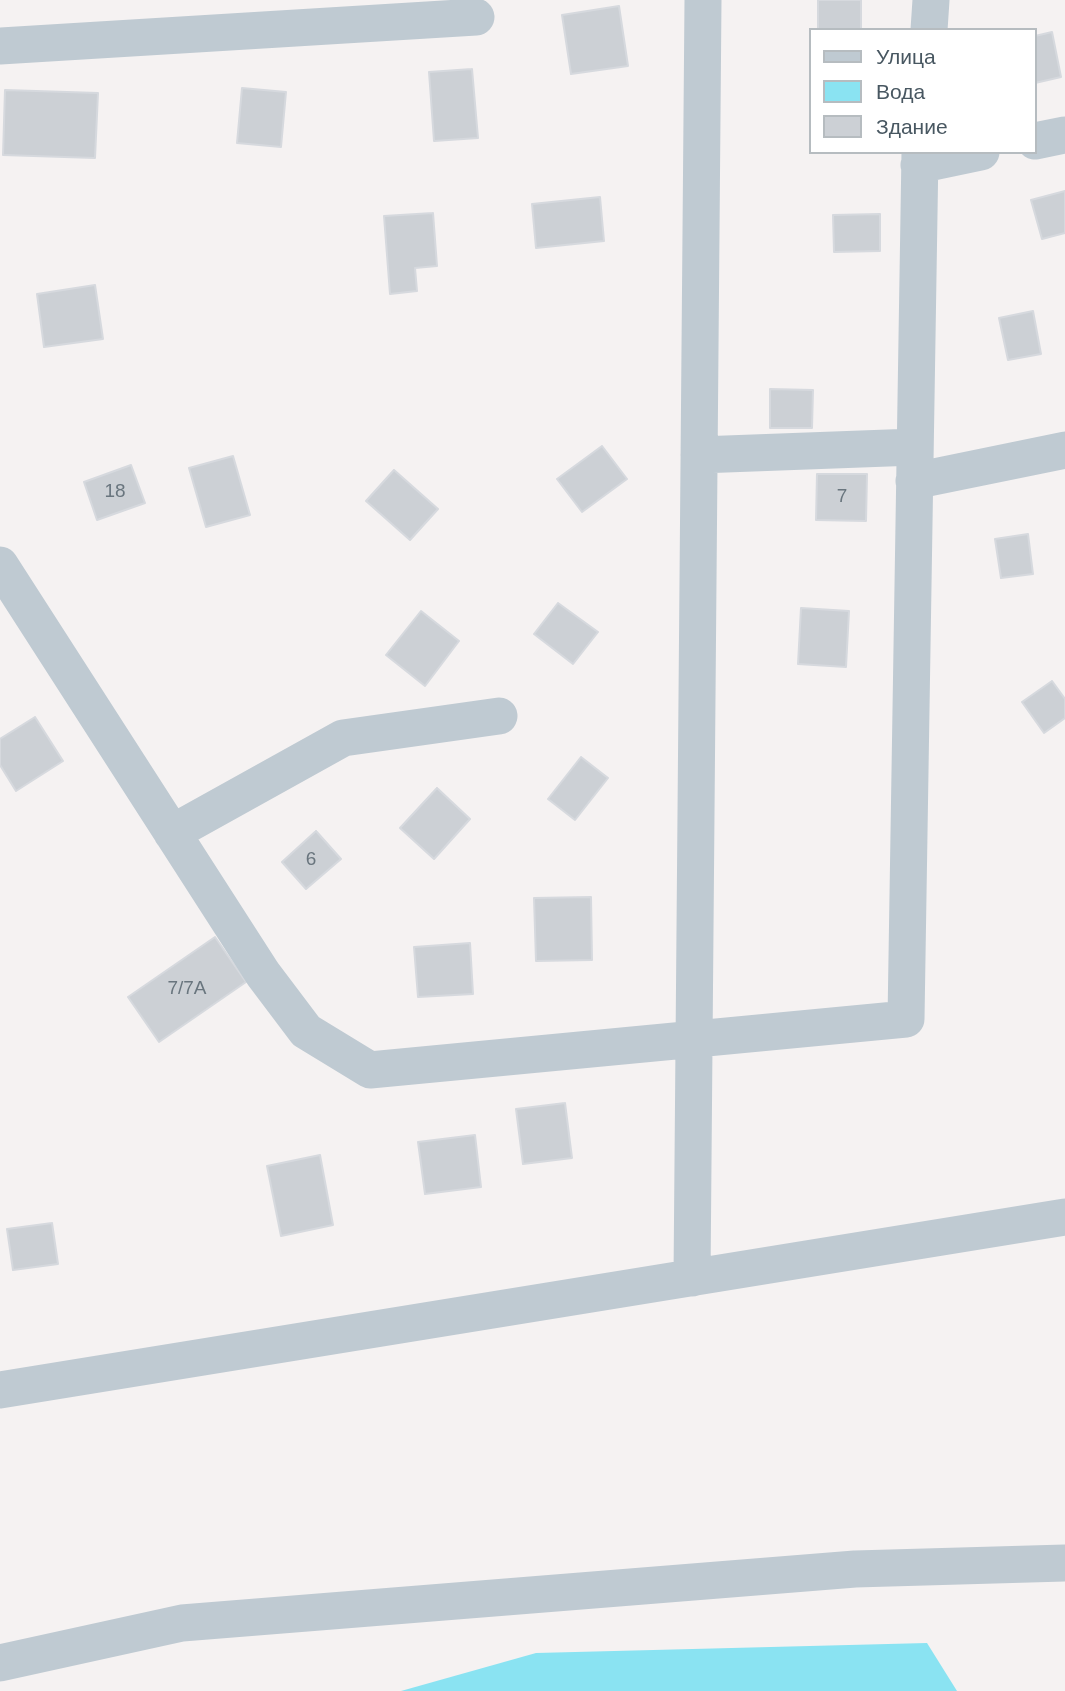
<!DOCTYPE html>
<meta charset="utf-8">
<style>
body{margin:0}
#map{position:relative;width:1065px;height:1691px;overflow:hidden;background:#f5f2f2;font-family:Helvetica,sans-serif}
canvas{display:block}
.legend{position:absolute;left:809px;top:28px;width:228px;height:126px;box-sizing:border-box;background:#fff;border:2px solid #b6bcc0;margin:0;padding:9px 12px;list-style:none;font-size:21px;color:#485761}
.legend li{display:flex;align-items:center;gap:14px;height:35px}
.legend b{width:35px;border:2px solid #b6bcc0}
</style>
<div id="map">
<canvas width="1065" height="1691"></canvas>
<ul class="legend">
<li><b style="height:9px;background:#bfcad2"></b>Улица</li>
<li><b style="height:19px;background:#8ae3f2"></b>Вода</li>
<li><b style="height:19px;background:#ccd0d5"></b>Здание</li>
</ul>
</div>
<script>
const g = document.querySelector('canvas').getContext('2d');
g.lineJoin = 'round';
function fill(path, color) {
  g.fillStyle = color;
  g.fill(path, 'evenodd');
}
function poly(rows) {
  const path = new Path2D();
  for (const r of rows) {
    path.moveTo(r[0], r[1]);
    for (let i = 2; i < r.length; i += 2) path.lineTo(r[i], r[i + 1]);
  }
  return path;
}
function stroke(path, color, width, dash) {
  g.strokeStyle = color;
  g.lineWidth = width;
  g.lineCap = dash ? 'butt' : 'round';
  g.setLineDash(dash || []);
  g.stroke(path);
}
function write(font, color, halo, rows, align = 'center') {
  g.font = font + ' Helvetica,sans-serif';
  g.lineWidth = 7;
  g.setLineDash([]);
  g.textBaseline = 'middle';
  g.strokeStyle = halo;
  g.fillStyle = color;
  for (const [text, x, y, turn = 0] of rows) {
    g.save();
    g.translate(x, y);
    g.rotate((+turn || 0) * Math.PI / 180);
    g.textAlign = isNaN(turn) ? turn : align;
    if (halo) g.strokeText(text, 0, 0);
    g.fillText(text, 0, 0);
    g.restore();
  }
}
const water = poly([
 [927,1643,957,1691,401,1691,536,1653]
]);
const building = poly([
 [818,0,861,0,861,30,818,30,818,0],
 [619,6,628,66,571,74,562,15,619,6],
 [1052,32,1061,77,1035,83,1035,36,1052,32],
 [472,69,478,138,434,141,429,72,472,69],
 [242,88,286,92,281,147,237,143,242,88],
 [5,90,98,93,95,158,3,155,5,90],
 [1065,191,1065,233,1042,239,1031,200,1065,191],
 [600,197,604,241,536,248,532,204,600,197],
 [433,213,437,266,415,268,417,291,390,294,384,216,433,213],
 [880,214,880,251,834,252,833,215,880,214],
 [95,285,103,339,44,347,37,294,95,285],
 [1033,311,1041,354,1008,360,999,318,1033,311],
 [770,389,813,390,812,428,770,428,770,389],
 [602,446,627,479,582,512,557,479,602,446],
 [233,456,250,515,206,527,189,468,233,456],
 [131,465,145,503,97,520,84,482,131,465],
 [394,470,438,509,410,540,366,501,394,470],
 [817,474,867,474,866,521,816,520,817,474],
 [1028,534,1033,574,1001,578,995,539,1028,534],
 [558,603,598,632,573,664,534,634,558,603],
 [801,608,849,611,846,667,798,664,801,608],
 [421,611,459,641,425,686,386,655,421,611],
 [1052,681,1065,699,1065,718,1044,733,1022,702,1052,681],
 [35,717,63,761,16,791,0,765,0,739,35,717],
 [581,757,608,778,575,820,548,799,581,757],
 [437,788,470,819,434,859,400,828,437,788],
 [316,831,341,859,306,889,282,862,316,831],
 [591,897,592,960,536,961,534,898,591,897],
 [215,937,246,982,159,1042,128,997,215,937],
 [470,943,473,994,418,997,414,947,470,943],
 [565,1103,572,1158,523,1164,516,1109,565,1103],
 [475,1135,481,1187,425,1194,418,1142,475,1135],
 [320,1155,333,1225,281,1236,267,1166,320,1155],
 [52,1223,58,1264,13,1270,7,1229,52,1223]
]);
const minor = poly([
 [929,30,931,0],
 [0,46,476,17],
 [1035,141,1065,135],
 [919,165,981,152],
 [699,455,915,447],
 [914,481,1065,450],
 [0,565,263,974,306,1031,370,1070,906,1019,920,152],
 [172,833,343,738,499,716],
 [692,1278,703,0],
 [0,1390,1065,1217],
 [0,1663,182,1623,855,1569,1065,1563]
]);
const numberNames = [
 ["18",115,492],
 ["7",842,497],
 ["6",311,860],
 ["7/7А",187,989]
];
fill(water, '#8ae3f2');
fill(building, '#ccd0d5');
stroke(building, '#d6d9de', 2);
stroke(minor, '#bfcad2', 37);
write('19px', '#69757e', null, numberNames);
</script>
